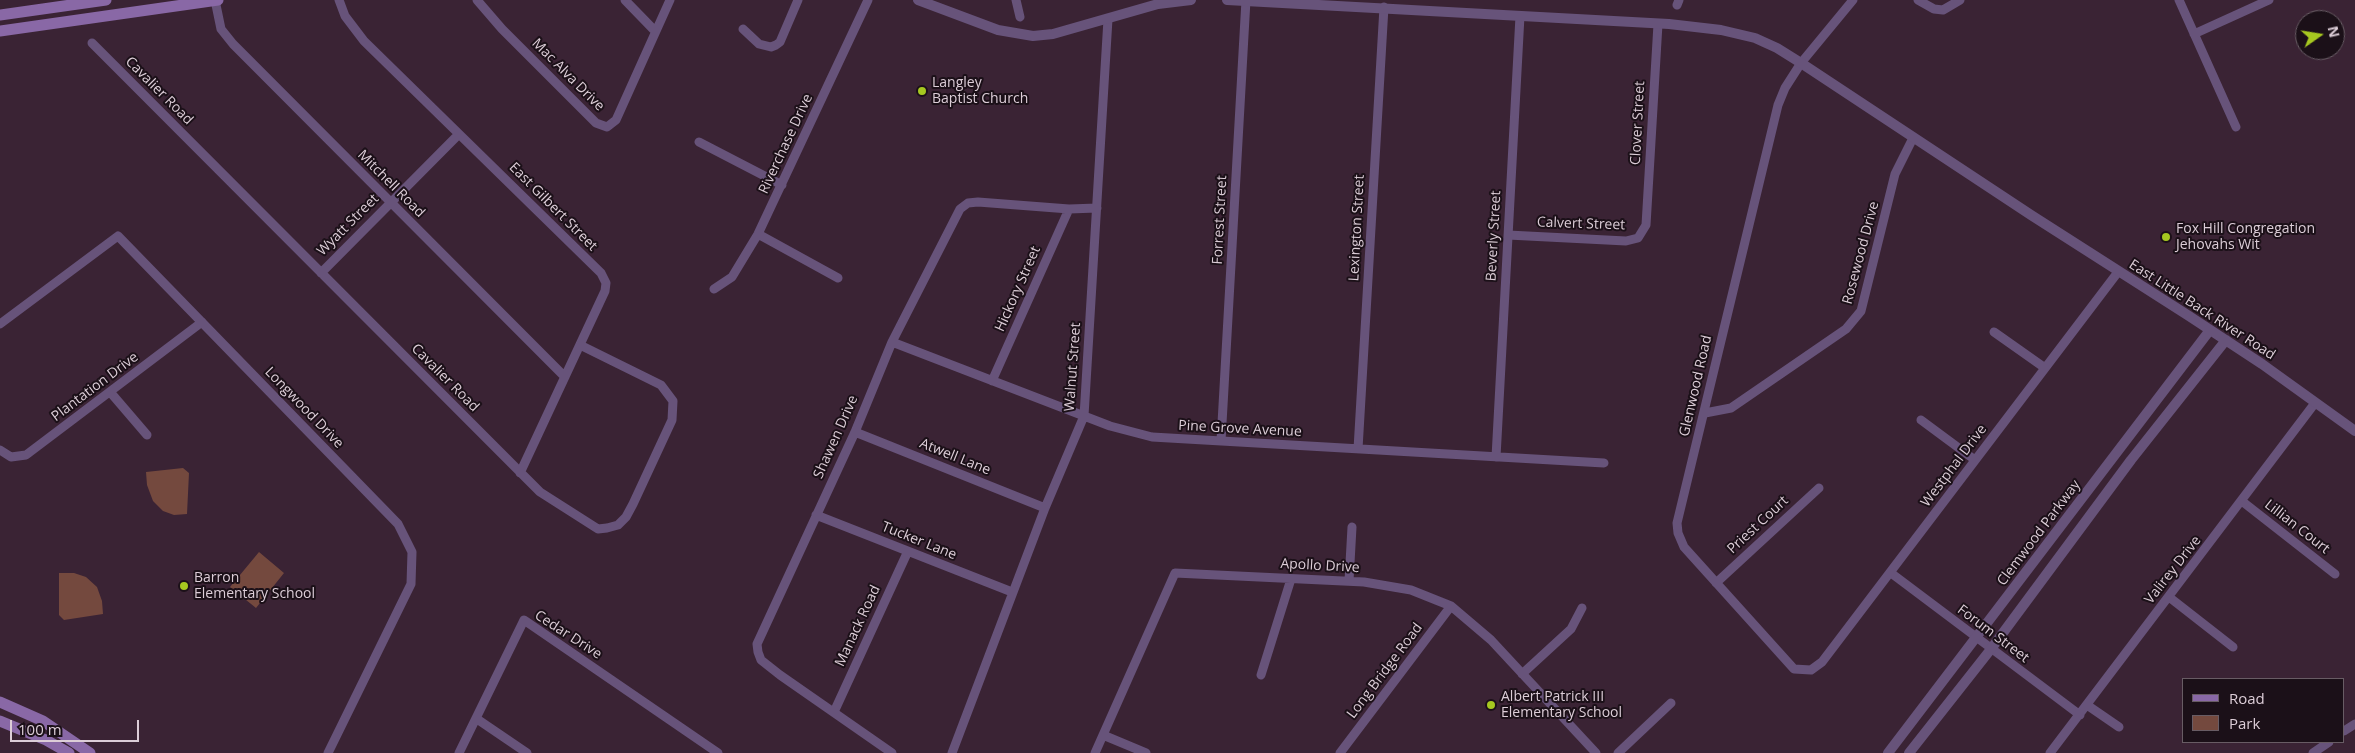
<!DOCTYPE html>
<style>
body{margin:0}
#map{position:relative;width:2355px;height:753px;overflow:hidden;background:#3a2334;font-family:"Open Sans",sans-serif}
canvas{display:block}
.legend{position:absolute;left:2182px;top:678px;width:162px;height:65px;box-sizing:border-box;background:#1b1018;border:1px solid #685c64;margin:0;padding:6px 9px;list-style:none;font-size:15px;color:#dccdd7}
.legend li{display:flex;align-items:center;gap:10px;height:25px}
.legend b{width:25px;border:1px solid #685c64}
.north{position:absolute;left:2295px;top:10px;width:50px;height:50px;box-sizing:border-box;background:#1b1018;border:1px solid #685c64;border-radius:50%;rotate:77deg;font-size:14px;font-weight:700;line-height:20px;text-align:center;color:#dccdd7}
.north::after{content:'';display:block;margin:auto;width:18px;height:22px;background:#a6c820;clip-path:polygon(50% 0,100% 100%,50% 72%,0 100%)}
.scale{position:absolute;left:10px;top:720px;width:129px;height:22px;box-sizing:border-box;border:2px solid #dccdd7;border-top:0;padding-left:6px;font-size:15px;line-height:18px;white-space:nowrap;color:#dccdd7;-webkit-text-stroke:4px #1b1018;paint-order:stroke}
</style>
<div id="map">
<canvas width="2355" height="753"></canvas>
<ul class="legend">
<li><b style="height:6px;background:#8968a6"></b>Road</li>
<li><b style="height:14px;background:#74493e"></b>Park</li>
</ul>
<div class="north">N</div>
<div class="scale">100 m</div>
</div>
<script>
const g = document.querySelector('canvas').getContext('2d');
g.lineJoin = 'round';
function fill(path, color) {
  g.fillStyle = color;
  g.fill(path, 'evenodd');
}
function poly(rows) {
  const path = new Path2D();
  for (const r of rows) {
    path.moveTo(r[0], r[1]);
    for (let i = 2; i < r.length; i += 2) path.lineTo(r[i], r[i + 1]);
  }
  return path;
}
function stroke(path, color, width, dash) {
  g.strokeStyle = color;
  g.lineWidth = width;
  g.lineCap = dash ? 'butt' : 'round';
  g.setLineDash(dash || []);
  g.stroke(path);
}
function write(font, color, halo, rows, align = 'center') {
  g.font = font + ' "Open Sans",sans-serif';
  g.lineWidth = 4;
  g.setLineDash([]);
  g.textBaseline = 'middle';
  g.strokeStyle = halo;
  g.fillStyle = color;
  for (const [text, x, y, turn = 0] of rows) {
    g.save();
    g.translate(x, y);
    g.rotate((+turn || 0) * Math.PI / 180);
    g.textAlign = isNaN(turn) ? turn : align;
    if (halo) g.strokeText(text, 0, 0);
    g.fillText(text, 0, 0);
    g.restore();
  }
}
const green = poly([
 [183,468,189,473,187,514,174,515,163,511,153,501,147,485,146,472],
 [259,552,284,573,256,608,230,587],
 [59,573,74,573,86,577,97,587,102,601,103,614,64,620,59,615]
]);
const minor = poly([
 [215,0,221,29,233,44,565,377],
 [339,0,345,16,364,41,601,273,606,283,605,291,520,473],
 [477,0,502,29,596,123,607,127,616,120,670,0],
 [625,0,655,31],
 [1016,0,1020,17],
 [1853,0,1801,63,1785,88,1778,105,1677,523,1678,533,1684,547,1794,669,1811,670,1822,662,2118,272],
 [1918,0,1934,9,1943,10,1960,0],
 [2179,0,2236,127],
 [1677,5,1679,0],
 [743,29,759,44,771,47,776,45,780,42,798,0],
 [2194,34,2269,0],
 [92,43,540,492,598,529,607,528,618,525,626,517,633,504,672,420,673,401,661,385,580,345],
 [699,142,782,185],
 [758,234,838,278],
 [1508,235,1626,241,1638,238,1646,225,1658,24],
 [321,273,459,134],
 [714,289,732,277,758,234,868,0],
 [0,324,118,236,398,524,412,552,411,584,328,753],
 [1994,332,2045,368],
 [892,342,1110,426,1152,437,1604,463],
 [992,381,1069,209],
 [111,393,147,435],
 [1705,413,1731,408,1846,329,1861,311,1895,174,1913,138],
 [1921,420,1975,460],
 [855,432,1045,508],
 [1221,441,1246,0],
 [1358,449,1384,7],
 [0,450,11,457,26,455,202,322],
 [1496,457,1520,16],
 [2243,502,2335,574],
 [816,515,1012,592],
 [1891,573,2080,715],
 [1349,581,1352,527],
 [1716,583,1819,488],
 [2169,597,2233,647],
 [1522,674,1571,629,1582,608],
 [1261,675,1291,579],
 [2087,705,2119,727],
 [834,712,908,551],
 [477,719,527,753],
 [2344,731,2355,724],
 [1103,735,1146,753],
 [459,753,524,620,718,753],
 [892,753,780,675,761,660,758,652,757,644,855,432,892,342,960,209,968,203,978,202,1069,209,1097,208],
 [952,753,1045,508,1084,416,1108,19],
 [1095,753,1175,573,1364,582,1411,590,1451,606,1491,640,1596,753],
 [1340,753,1451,606],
 [1618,753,1671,703],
 [2050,753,2315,403],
 [2313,753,2329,742]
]);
const tertiary = poly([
 [918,0,998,30,1033,36,1053,34,1158,4,1191,0],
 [1227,0,1669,24,1721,30,1755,38,1777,48,1801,63,2031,215,2189,316,2262,364,2355,431],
 [1888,753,2210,330],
 [1909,753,1991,649,2131,460,2226,340]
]);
const secondary = poly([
 [0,15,106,0],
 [0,31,218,0],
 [0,702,43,721,90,753],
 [0,721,46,740,69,753]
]);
const markers = [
 [922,91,5,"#a6c820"],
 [2166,237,5,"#a6c820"],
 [184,586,5,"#a6c820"],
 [1491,705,5,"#a6c820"]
];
const streetNames = [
 ["Mac Alva Drive",568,75,45],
 ["Cavalier Road",159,91,45],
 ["Clover Street",1638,123,-87],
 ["Riverchase Drive",786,144,-65],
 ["Mitchell Road",391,184,45],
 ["East Gilbert Street",553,207,45],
 ["Forrest Street",1220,220,-87],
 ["Calvert Street",1581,224,2],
 ["Wyatt Street",348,225,-45],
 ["Lexington Street",1357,228,-87],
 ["Beverly Street",1494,236,-87],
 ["Rosewood Drive",1861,253,-75],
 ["Hickory Street",1018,289,-66],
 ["East Little Back River Road",2202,310,33],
 ["Walnut Street",1073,367,-86],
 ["Cavalier Road",445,378,45],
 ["Glenwood Road",1696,386,-77],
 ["Plantation Drive",95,387,-37],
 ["Longwood Drive",304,408,46],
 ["Pine Grove Avenue",1240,429,3],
 ["Shawen Drive",836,437,-66],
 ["Atwell Lane",955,457,22],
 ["Westphal Drive",1954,466,-53],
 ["Priest Court",1758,525,-43],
 ["Lillian Court",2297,527,38],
 ["Clemwood Parkway",2039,533,-53],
 ["Tucker Lane",919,541,22],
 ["Apollo Drive",1320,566,3],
 ["Valirey Drive",2173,570,-52],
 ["Manack Road",858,626,-65],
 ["Forum Street",1993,634,37],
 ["Cedar Drive",568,635,33],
 ["Long Bridge Road",1385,671,-53]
];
const poiNames = [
 ["Langley",932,83],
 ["Baptist Church",932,99],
 ["Fox Hill Congregation",2176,229],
 ["Jehovahs Wit",2176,245],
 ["Barron",194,578],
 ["Elementary School",194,594],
 ["Albert Patrick III",1501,697],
 ["Elementary School",1501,713]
];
fill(green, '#74493e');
stroke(minor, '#67537a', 9);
stroke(tertiary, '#67537a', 10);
stroke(secondary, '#8968a6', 11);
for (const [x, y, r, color] of markers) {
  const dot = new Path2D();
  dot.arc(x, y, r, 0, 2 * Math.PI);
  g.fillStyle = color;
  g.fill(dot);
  stroke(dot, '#1b1018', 2);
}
write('14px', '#dccdd7', '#1b1018', streetNames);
write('14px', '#dccdd7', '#1b1018', poiNames, 'left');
</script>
